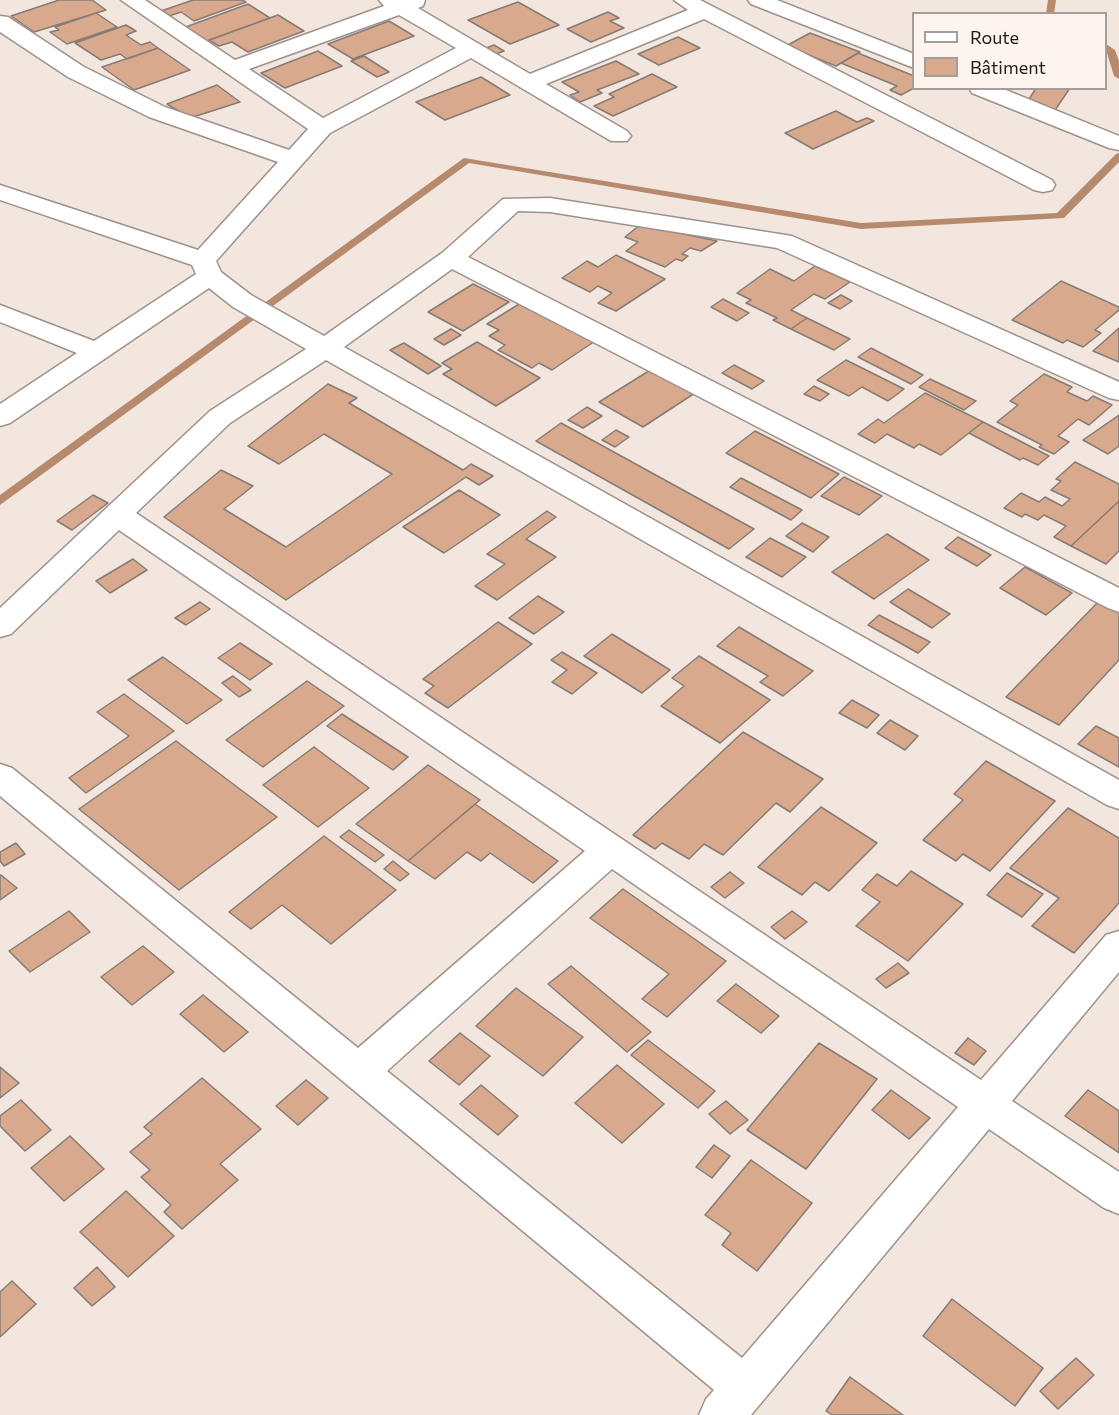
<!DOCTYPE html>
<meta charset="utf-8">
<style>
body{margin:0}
#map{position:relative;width:1119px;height:1415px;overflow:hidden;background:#f2e6df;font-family:Commissioner,sans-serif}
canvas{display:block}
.legend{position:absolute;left:912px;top:12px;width:195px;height:78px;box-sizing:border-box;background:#fef4ee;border:2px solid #a59d99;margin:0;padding:8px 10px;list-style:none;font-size:18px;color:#201b19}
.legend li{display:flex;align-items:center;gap:12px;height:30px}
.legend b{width:30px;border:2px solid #a59d99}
</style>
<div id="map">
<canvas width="1119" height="1415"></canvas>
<ul class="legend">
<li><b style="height:8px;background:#fff"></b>Route</li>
<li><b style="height:16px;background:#d8a98c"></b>Bâtiment</li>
</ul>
</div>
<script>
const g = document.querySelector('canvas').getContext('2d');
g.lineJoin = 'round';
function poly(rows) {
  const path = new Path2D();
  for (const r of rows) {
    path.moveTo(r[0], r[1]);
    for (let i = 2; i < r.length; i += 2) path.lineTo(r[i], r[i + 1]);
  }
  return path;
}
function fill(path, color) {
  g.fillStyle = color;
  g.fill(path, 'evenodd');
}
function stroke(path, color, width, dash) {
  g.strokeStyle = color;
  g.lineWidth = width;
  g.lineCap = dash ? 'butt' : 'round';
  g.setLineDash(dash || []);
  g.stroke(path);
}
const stream = poly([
 [1048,0,1056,0,1054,14,1046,14,1048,0],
 [1106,44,1115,50,1119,61,1119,79,1114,76,1106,50,1106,44],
 [1119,153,1119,162,1064,218,861,229,469,163,0,505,0,495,464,158,861,223,1057,213,1116,154,1119,153]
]);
const building = poly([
 [59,0,92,0,106,10,34,32,11,16,59,0],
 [193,0,242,0,246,2,194,21,181,12,166,17,158,12,193,0],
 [518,2,559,25,510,44,468,20,518,2],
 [248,4,270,18,204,42,183,28,248,4],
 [608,12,619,18,610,21,624,28,591,42,567,29,608,12],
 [96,13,117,27,67,44,50,32,59,30,55,27,96,13],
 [278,15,304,31,248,52,232,42,219,46,209,40,278,15],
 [389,21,414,36,353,59,328,44,389,21],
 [126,25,136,31,126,35,141,45,150,42,158,48,127,59,120,54,101,60,75,43,126,25],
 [810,33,860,52,836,66,786,46,810,33],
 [678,37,700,48,659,65,638,54,678,37],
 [494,45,504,51,496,54,486,48,494,45],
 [158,48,190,70,134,90,102,67,158,48],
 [318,51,342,66,285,88,261,73,318,51],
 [858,53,914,76,914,88,901,95,890,90,897,86,841,63,858,53],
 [364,56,389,72,377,77,351,61,364,56],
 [616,61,639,74,597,90,602,93,580,102,570,95,579,92,562,82,616,61],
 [652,74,677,87,613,116,594,106,614,97,609,94,652,74],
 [481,77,510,95,445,120,416,102,481,77],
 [217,85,240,102,190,118,167,104,217,85],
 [1036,88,1070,88,1053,113,1026,104,1036,88],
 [836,111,857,122,867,118,874,121,813,149,785,133,836,111],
 [640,225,717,241,701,251,690,248,682,254,688,256,682,261,676,259,665,267,626,251,638,242,625,237,640,225],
 [616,255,665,279,616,311,598,303,612,293,598,286,590,292,562,278,587,261,598,267,616,255],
 [815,266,850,282,825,299,814,294,791,310,807,318,791,329,773,320,777,318,746,303,751,300,737,293,770,269,794,281,815,266],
 [1061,281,1119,307,1119,310,1095,330,1101,333,1083,347,1067,340,1063,343,1012,320,1061,281],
 [473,284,509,302,463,331,428,312,473,284],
 [841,295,852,301,840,309,828,303,841,295],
 [723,299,749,313,737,321,711,307,723,299],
 [524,301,598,339,552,370,539,363,532,368,498,350,505,345,489,336,499,330,487,324,524,301],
 [807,318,850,339,834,350,791,329,807,318],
 [1119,328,1119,362,1093,351,1119,328],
 [451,329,461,335,444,345,434,339,451,329],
 [477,342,540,378,496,406,443,374,452,369,442,363,477,342],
 [404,343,441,366,428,374,390,350,404,343],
 [871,348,923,375,911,384,858,357,871,348],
 [846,360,904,389,888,401,862,387,849,396,817,380,846,360],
 [734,365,764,381,752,389,722,373,734,365],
 [652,369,695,393,643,427,599,402,652,369],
 [1044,374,1072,387,1067,392,1087,401,1093,396,1112,405,1089,425,1078,419,1058,436,1069,442,1054,454,1039,447,1042,445,997,422,1018,405,1010,401,1044,374],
 [930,379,976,401,964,410,919,387,930,379],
 [328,384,357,398,349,403,463,470,471,464,493,476,479,485,466,477,286,600,164,517,221,470,253,486,224,509,286,547,392,474,324,434,279,464,248,446,328,384],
 [814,386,829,394,820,401,804,394,814,386],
 [925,393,983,422,941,455,919,444,914,448,887,434,875,443,858,434,878,419,884,423,925,393],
 [587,407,602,416,583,428,568,420,587,407],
 [1119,415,1119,446,1108,454,1083,440,1119,415],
 [983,422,1049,456,1038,465,1023,458,1020,460,969,433,983,422],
 [561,423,754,529,729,549,536,441,561,423],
 [616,430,629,437,615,447,602,440,616,430],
 [755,431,839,474,811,498,726,453,755,431],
 [1075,462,1119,484,1119,501,1071,546,1054,537,1066,526,1044,515,1038,520,1025,514,1022,517,1004,508,1021,493,1039,502,1045,497,1062,506,1070,499,1051,490,1061,481,1056,479,1075,462],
 [844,477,882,496,859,515,821,496,844,477],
 [741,478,802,510,791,520,730,487,741,478],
 [459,490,500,515,444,553,403,527,459,490],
 [93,495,108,503,72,530,57,521,93,495],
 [1119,501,1119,551,1106,564,1071,546,1119,501],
 [547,511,556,517,526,539,556,557,497,600,475,586,505,564,487,554,547,511],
 [802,523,829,537,813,552,786,536,802,523],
 [887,534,929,560,874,599,832,572,887,534],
 [958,537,991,555,977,566,945,548,958,537],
 [770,538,806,557,782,577,746,557,770,538],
 [133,559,147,570,110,593,96,581,133,559],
 [1025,567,1072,593,1046,615,1000,588,1025,567],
 [908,589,950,614,932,628,890,602,908,589],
 [538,596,564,612,534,634,509,618,538,596],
 [200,602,210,609,186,625,175,618,200,602],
 [1098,602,1119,612,1119,660,1059,725,1006,697,1098,602],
 [879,615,930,642,918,653,868,625,879,615],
 [498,622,532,644,448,708,425,693,434,686,423,679,498,622],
 [739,627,813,671,783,696,760,682,768,676,717,646,739,627],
 [612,634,670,670,642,693,584,656,612,634],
 [240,643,272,664,250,680,218,658,240,643],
 [562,652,597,673,572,694,552,682,567,670,551,660,562,652],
 [699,656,770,700,720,743,661,706,684,686,672,678,699,656],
 [163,657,222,700,187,724,128,680,163,657],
 [233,676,251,690,239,697,222,683,233,676],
 [307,681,344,706,263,767,226,740,307,681],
 [124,694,174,731,86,793,69,778,129,736,97,712,124,694],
 [852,700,879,715,867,728,839,713,852,700],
 [342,714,408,757,393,770,327,726,342,714],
 [890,720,918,736,905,750,877,733,890,720],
 [1096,726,1119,738,1119,767,1078,744,1096,726],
 [743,732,823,779,790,812,776,803,723,855,704,844,689,859,662,843,655,849,633,835,743,732],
 [176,741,277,817,179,890,79,809,176,741],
 [314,747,369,788,318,827,263,785,314,747],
 [986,761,1055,801,990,871,963,854,956,861,923,840,963,800,954,794,986,761],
 [428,765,480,800,408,861,356,824,428,765],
 [475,804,558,861,533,883,490,853,481,861,467,852,435,879,408,861,475,804],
 [821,807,877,843,829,891,815,882,802,895,758,867,821,807],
 [1068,808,1119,838,1119,903,1074,953,1032,926,1059,898,1010,868,1068,808],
 [349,830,384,855,375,862,340,837,349,830],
 [324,836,396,890,331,944,282,905,251,929,229,912,324,836],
 [16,843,25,854,4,866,0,861,0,852,16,843],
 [393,861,409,874,400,881,384,869,393,861],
 [911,871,963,904,908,961,856,926,880,902,862,890,877,874,897,886,911,871],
 [730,872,744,883,725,898,711,887,730,872],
 [1007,873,1043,894,1022,917,987,895,1007,873],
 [1,875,17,888,0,900,0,876,1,875],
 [623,889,726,961,667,1017,642,999,669,974,590,918,623,889],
 [69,911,90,932,30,972,9,951,69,911],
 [792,911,807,922,785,939,771,927,792,911],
 [143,946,174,972,132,1005,101,977,143,946],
 [898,963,909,973,886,988,876,979,898,963],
 [571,966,651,1032,627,1052,548,984,571,966],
 [736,984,779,1016,761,1033,717,1001,736,984],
 [516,988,583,1037,543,1076,476,1026,516,988],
 [203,995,248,1032,224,1052,180,1014,203,995],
 [460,1033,490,1056,459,1085,429,1061,460,1033],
 [968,1038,986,1051,974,1065,955,1053,968,1038],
 [648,1040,715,1091,698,1108,631,1055,648,1040],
 [819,1043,877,1079,806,1169,747,1130,819,1043],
 [617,1065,664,1104,622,1143,575,1103,617,1065],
 [0,1067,19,1083,0,1098,0,1067],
 [202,1078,261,1129,220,1164,238,1180,182,1229,164,1212,171,1205,141,1177,150,1170,130,1152,152,1134,144,1127,202,1078],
 [306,1080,328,1098,298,1125,276,1106,306,1080],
 [481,1085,518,1116,498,1135,460,1104,481,1085],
 [891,1090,930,1118,909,1139,872,1110,891,1090],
 [1088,1090,1119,1111,1119,1153,1065,1116,1088,1090],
 [21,1100,51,1130,25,1151,0,1126,0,1116,21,1100],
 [726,1101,748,1120,730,1134,709,1114,726,1101],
 [70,1136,104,1169,64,1201,31,1168,70,1136],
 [714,1145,730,1156,712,1178,696,1167,714,1145],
 [751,1160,812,1203,757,1271,722,1245,731,1233,705,1215,751,1160],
 [126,1191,174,1236,128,1277,80,1232,126,1191],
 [97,1267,115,1287,92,1306,74,1288,97,1267],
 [12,1281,36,1304,0,1337,0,1292,12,1281],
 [952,1299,1043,1368,1015,1406,923,1336,952,1299],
 [1076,1358,1094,1375,1058,1409,1040,1391,1076,1358],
 [850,1377,903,1415,832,1415,826,1411,850,1377]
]);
const street = poly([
 [121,0,145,0,235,60,384,6,379,0,425,0,423,6,418,8,530,74,688,10,674,0,700,0,1052,180,1055,185,1052,190,1043,192,1034,190,704,19,546,84,627,131,631,136,627,141,611,141,471,58,330,133,216,261,221,272,251,295,324,336,442,253,503,199,550,198,792,236,1119,382,1119,400,1109,398,777,248,550,212,518,211,468,257,1119,588,1119,612,1108,608,452,269,344,347,1119,780,1119,809,1107,805,326,360,230,423,136,513,981,1080,1106,935,1119,931,1119,972,1012,1101,1119,1172,1119,1214,1104,1208,989,1129,751,1415,699,1415,706,1399,714,1390,0,796,0,764,12,768,358,1048,585,851,119,530,11,634,0,637,0,608,210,411,306,349,233,307,209,288,10,423,0,426,0,404,77,353,0,322,0,305,94,341,196,274,192,265,0,200,0,185,198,250,278,162,149,117,68,77,0,32,0,16,8,17,84,67,165,107,289,150,308,129,121,0],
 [399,15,456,48,323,118,249,69,399,15],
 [612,869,958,1107,742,1358,387,1071,612,869],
 [748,0,777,0,914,54,914,68,751,4,748,0],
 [969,88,1001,88,1119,136,1119,150,1109,148,972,93,969,88]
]);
fill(stream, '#b78a6e');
fill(building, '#d8a98c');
stroke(building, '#877c75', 1.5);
stroke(street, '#9d928b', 3);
fill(street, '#fff');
</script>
